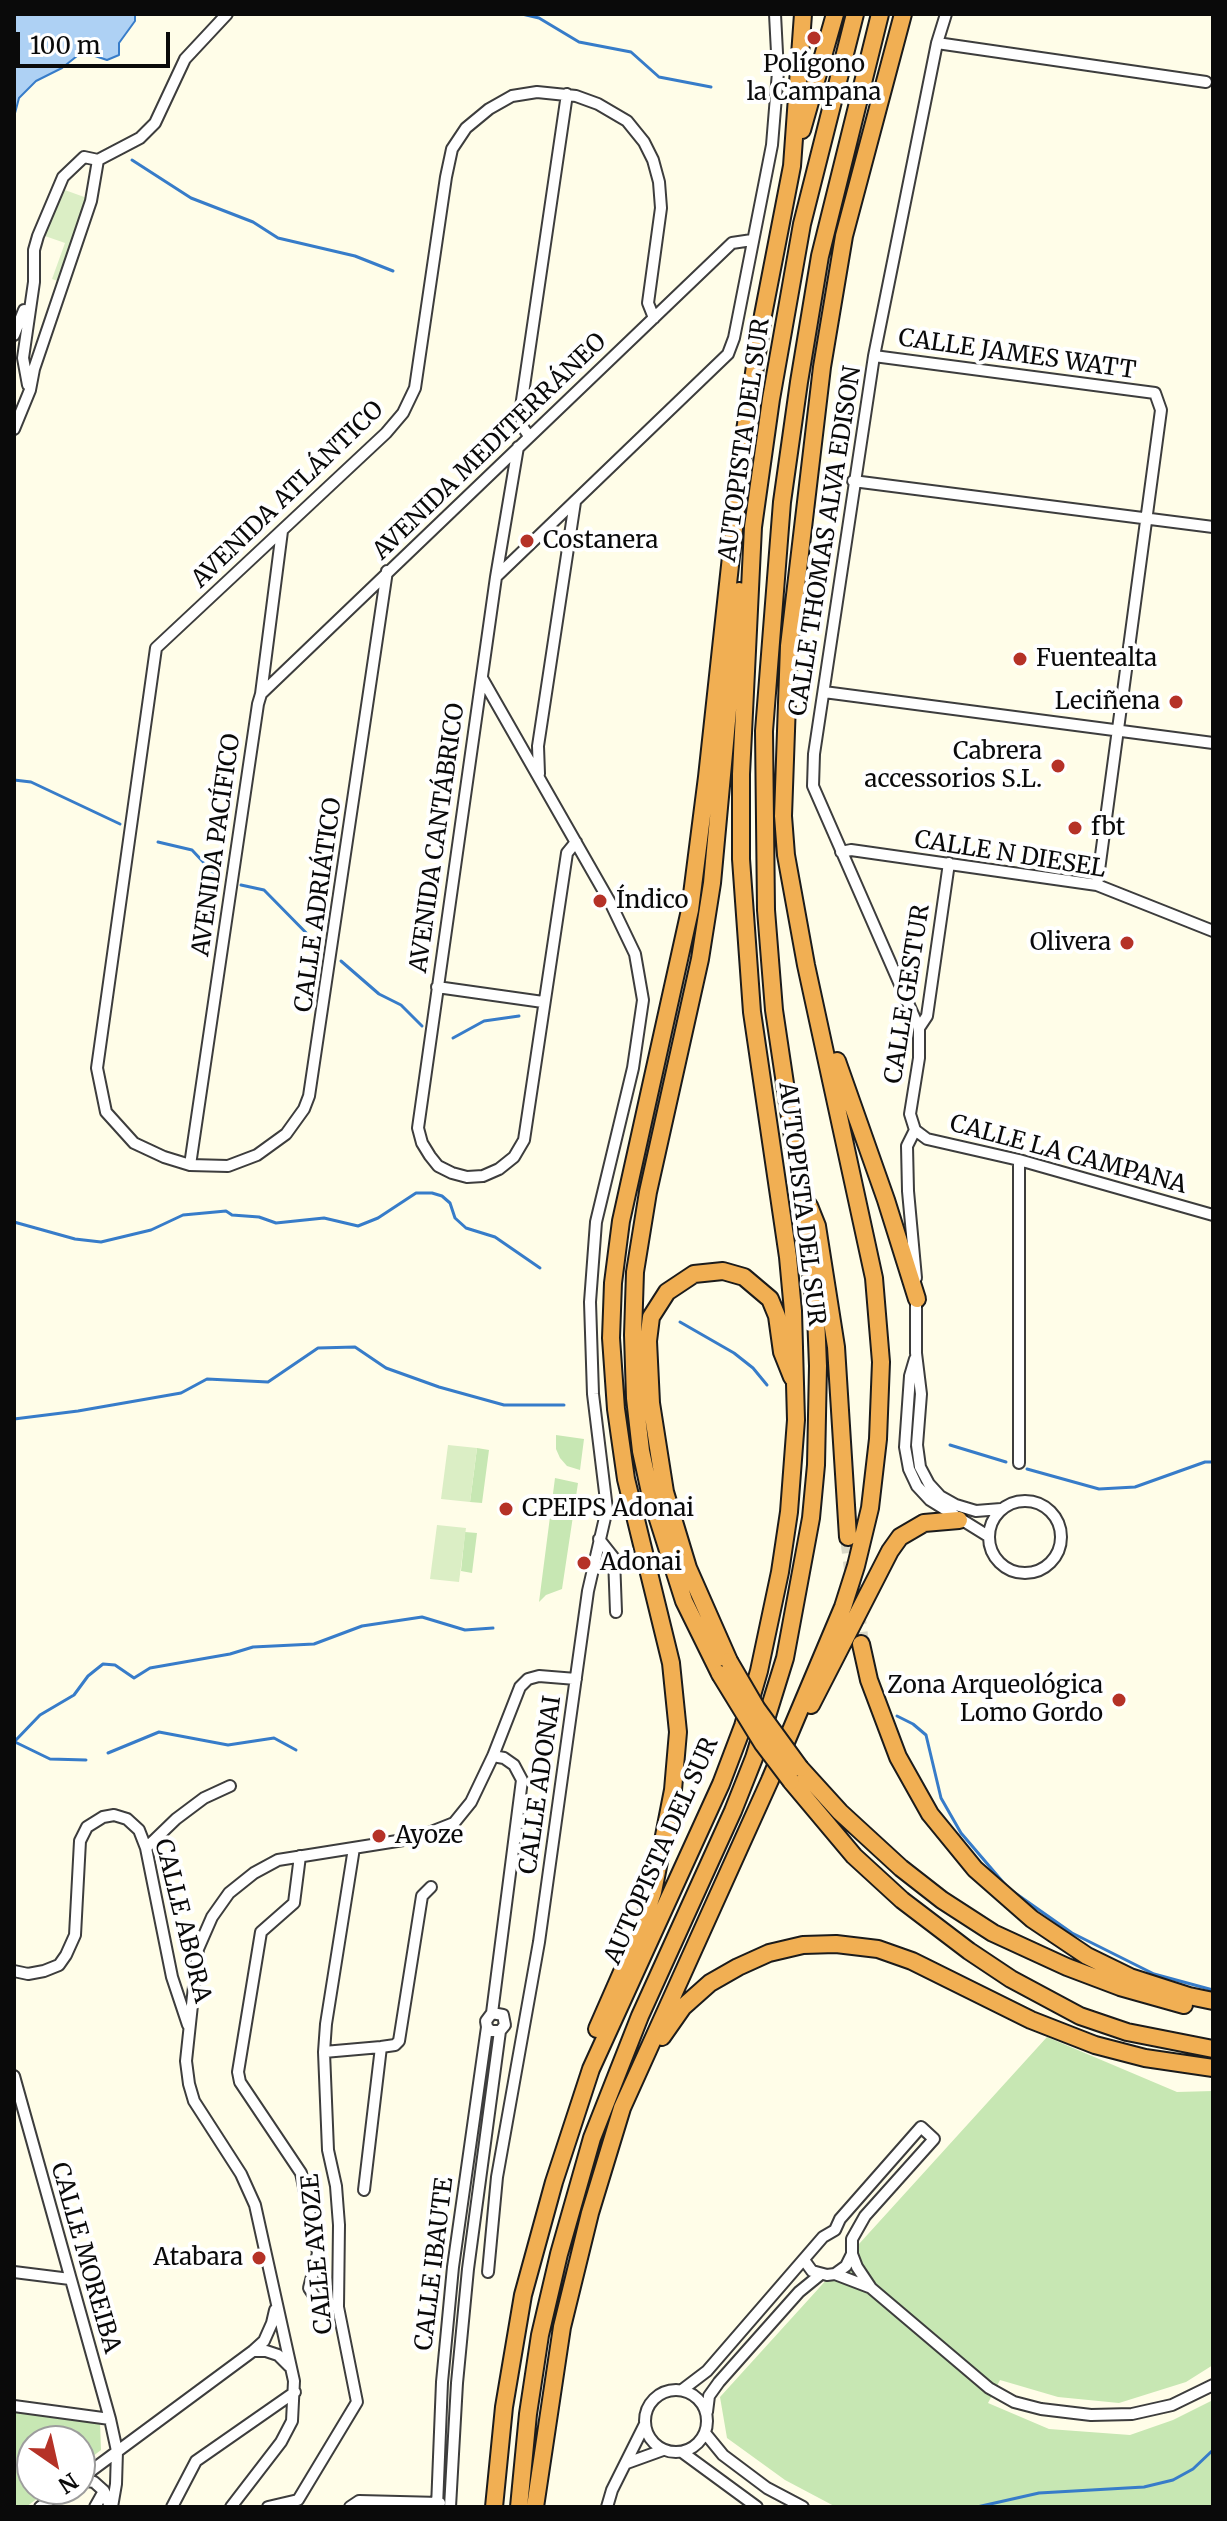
<!DOCTYPE html>
<meta charset="utf-8">
<style>
body{margin:0}
#map{position:relative;width:1227px;height:2521px;overflow:hidden;background:#fffde8;font-family:Merriweather,serif}
canvas{display:block}
.frame{position:absolute;inset:0;border:16px solid #0a0a0a;pointer-events:none}
.north{position:absolute;left:16px;top:2425px;width:80px;height:80px;box-sizing:border-box;background:#fff;border:2px solid #9d9d9d;border-radius:50%;rotate:146deg;font-size:22px;font-weight:700;line-height:32px;text-align:center;color:#0a0a0a}
.north::after{content:'';display:block;margin:auto;width:28px;height:36px;background:#b53227;clip-path:polygon(50% 0,100% 100%,50% 72%,0 100%)}
.scale{position:absolute;left:16px;top:32px;width:154px;height:36px;box-sizing:border-box;border:4px solid #0a0a0a;border-top:0;padding-left:10px;font-size:24px;line-height:28px;white-space:nowrap;color:#0a0a0a;-webkit-text-stroke:6px #fff;paint-order:stroke}
</style>
<div id="map">
<canvas width="1227" height="2521"></canvas>
<div class="frame"></div>
<div class="north">N</div>
<div class="scale">100 m</div>
</div>
<script>
const g = document.querySelector('canvas').getContext('2d');
g.lineJoin = 'round';
function fill(path, color) {
  g.fillStyle = color;
  g.fill(path, 'evenodd');
}
function poly(rows) {
  const path = new Path2D();
  for (const r of rows) {
    if (r.length === 3) {
      path.moveTo(r[0] + r[2], r[1]);
      path.arc(r[0], r[1], r[2], 0, 2 * Math.PI);
      continue;
    }
    path.moveTo(r[0], r[1]);
    for (let i = 2; i < r.length; i += 2) path.lineTo(r[i], r[i + 1]);
  }
  return path;
}
function stroke(path, color, width, dash) {
  g.strokeStyle = color;
  g.lineWidth = width;
  g.lineCap = dash ? 'butt' : 'round';
  g.setLineDash(dash || []);
  g.stroke(path);
}
function write(font, color, halo, rows, align = 'center') {
  g.font = font + ' Merriweather,serif';
  g.lineWidth = 8;
  g.setLineDash([]);
  g.textBaseline = 'middle';
  g.strokeStyle = halo;
  g.fillStyle = color;
  for (const [text, x, y, turn = 0] of rows) {
    g.save();
    g.translate(x, y);
    g.rotate((+turn || 0) * Math.PI / 180);
    g.textAlign = isNaN(turn) ? turn : align;
    if (halo) g.strokeText(text, 0, 0);
    g.fillText(text, 0, 0);
    g.restore();
  }
}
const green = poly([
 [556,1435,584,1439,580,1470,567,1466,560,1458,556,1449],
 [477,1448,489,1450,482,1503,470,1502],
 [555,1478,578,1483,562,1589,546,1595,539,1602],
 [465,1532,477,1533,472,1573,461,1571],
 [1047,2037,1177,2092,1213,2091,1213,2365,1186,2382,1119,2403,1058,2397,1000,2380,988,2403,1049,2429,1130,2435,1173,2420,1213,2400,1213,2507,836,2507,785,2480,727,2438,720,2397],
 [14,2411,100,2421,101,2450,80,2466,80,2441,32,2441,32,2489,50,2489,26,2507,14,2507]
]);
const pitch = poly([
 [62,189,87,198,58,281,52,279,65,243,45,236],
 [448,1445,477,1448,470,1502,441,1499],
 [437,1525,466,1528,459,1582,430,1579]
]);
const water = poly([
 [14,14,135,14,135,21,119,43,119,55,107,60,92,55,77,56,62,68,36,81,19,98,14,117,14,14]
]);
const stream = poly([
 [522,14,539,18,579,42,631,52,659,77,711,87],
 [132,160,191,198,253,222,278,238,355,256,393,271],
 [14,780,31,782,120,824],
 [158,842,192,850,221,881],
 [241,885,264,890,322,949],
 [341,961,379,994,401,1005,422,1026],
 [453,1038,484,1021,519,1016],
 [14,1222,75,1239,101,1242,151,1230,183,1215,226,1211,232,1215,259,1217,276,1223,324,1218,358,1226,378,1218,416,1193,432,1193,442,1196,450,1203,455,1218,466,1228,495,1237,540,1268],
 [680,1322,734,1353,753,1368,767,1385],
 [14,1419,78,1411,181,1393,207,1379,268,1382,318,1348,355,1347,386,1368,439,1387,504,1405,564,1405],
 [950,1445,1006,1462],
 [1027,1469,1099,1489,1135,1487,1205,1462,1213,1462],
 [897,1716,913,1724,926,1735,941,1798,961,1833,1008,1888,1072,1933,1154,1974,1213,1990],
 [14,1742,40,1715,74,1695,88,1676,103,1664,115,1665,134,1678,150,1668,230,1654,253,1647,314,1644,362,1626,422,1617,465,1630,493,1628],
 [15,1742,50,1759,86,1760],
 [108,1753,159,1732,228,1745,274,1738,296,1750],
 [977,2507,1039,2493,1144,2487,1173,2480,1193,2469,1213,2450]
]);
const highwayTunnel = poly([
 [848,1537,861,1644]
]);
const minor = poly([
 [937,43,1206,82],
 [14,335,24,310],
 [874,356,1155,393,1161,410,1097,885],
 [28,385,23,358,34,282,34,250,38,236,63,177,84,157,98,160],
 [14,429,30,390,34,369,91,201,98,160,140,138,155,123,185,59,227,14],
 [529,436,522,426,521,407,567,94],
 [518,447,496,577,418,1128,422,1143,430,1156,438,1166,452,1173,467,1177,483,1176,499,1169,514,1157,524,1140,567,853,576,842],
 [853,481,1213,527],
 [387,571,309,1096,304,1109,286,1134,257,1155,228,1166,190,1165,164,1157,134,1143,106,1112,97,1068,156,648,386,433,403,413,415,388,446,177,452,149,466,128,489,109,512,96,537,92,576,96,598,104,627,121,644,142,653,160,659,182,661,208,648,303,654,318],
 [497,576,728,354,734,338,772,145,778,72,775,14],
 [482,678,611,904,635,954,643,1000,633,1068,596,1222,590,1302,593,1394,607,1509,588,1591,539,1942,497,2177,488,2272],
 [824,692,1213,743],
 [261,694,732,243,752,240],
 [539,774,538,746,575,502],
 [841,852,851,850,1097,885,1213,931],
 [437,987,543,1002],
 [919,1028,813,786,814,754,874,356,937,43,946,14],
 [915,1130,907,1146,908,1191,916,1278],
 [915,1130,927,1139,1019,1160,1213,1215],
 [915,1130,910,1114,919,1058,919,1028,927,1016,949,863],
 [1019,1160,1019,1463],
 [190,1165,258,704,261,694,282,531],
 [916,1294,916,1353,921,1394,917,1445,920,1467,929,1484,940,1496,956,1505,976,1511,1001,1509],
 [915,1359,910,1376,905,1447,909,1469,917,1486,930,1500,988,1536],
 [1025,1537,36],
 [599,1539,614,1558,616,1612],
 [146,1848,176,1819,204,1798,230,1786],
 [300,1856,294,1903,261,1932,238,2072,240,2082,301,2173,318,2253,309,2288,317,2300,338,2307],
 [14,1971,28,1974,44,1971,59,1965,66,1955,75,1935,80,1841,87,1827,103,1817,114,1815,127,1819,139,1830,146,1848,172,1977,188,2025],
 [492,2013,522,1780,514,1765,504,1758,493,1756],
 [324,2052,381,2047,395,2045,399,2041,422,1896,431,1887],
 [14,2076,110,2419,117,2451,116,2484,112,2507],
 [364,2190,381,2047],
 [804,2260,812,2271,827,2275,835,2274,846,2266,852,2254],
 [14,2272,70,2279],
 [835,2274,869,2287],
 [253,2351,266,2351,278,2355,289,2366],
 [676,2421,31],
 [682,2390,707,2371,823,2237,835,2230,840,2219,921,2127,934,2139,865,2216,852,2239,852,2254,857,2267,871,2288,989,2388,1014,2402,1041,2409,1091,2415,1132,2414,1172,2405,1213,2385],
 [14,2406,110,2419],
 [707,2412,709,2396,719,2382,799,2292,821,2274],
 [705,2433,723,2455,767,2488,803,2507],
 [682,2452,757,2507],
 [627,2463,663,2450],
 [80,2479,253,2351,264,2341,272,2323,275,2310],
 [80,2480,94,2482,104,2491,110,2507],
 [40,2507,66,2489],
 [95,2507,104,2491],
 [172,2507,196,2461,295,2392],
 [231,2507,281,2442,292,2421,294,2381,255,2205,241,2174,194,2101,189,2084,186,2061,198,1949,212,1917,229,1893,254,1873,278,1860,416,1838,454,1823,471,1802,493,1756,520,1687,528,1679,539,1676,576,1679],
 [268,2507,298,2500,357,2402,338,2307,339,2225,336,2186,328,2150,324,2052,326,2024,354,1848],
 [350,2507,359,2501,440,2503],
 [437,2507,442,2382,453,2267,487,2027],
 [450,2507,457,2383,468,2269,500,2031,505,2025,503,2015,492,2013,486,2021,487,2027,491,2031,500,2031],
 [607,2507,612,2490,645,2424]
]);
const highway = poly([
 [802,130,835,14],
 [837,1061,886,1200,917,1299],
 [809,1206,817,1226,836,1347,848,1537],
 [861,1644,869,1680,898,1757,930,1814,975,1869,1032,1919,1087,1956,1130,1977,1189,1996,1213,2001],
 [729,1661,688,1568,665,1492,651,1403,648,1341,651,1317,667,1292,694,1274,723,1271,744,1277,770,1299,777,1316,782,1352,792,1377],
 [720,1674,684,1601,651,1497,641,1451,635,1398,633,1335,635,1272,648,1192,700,959,712,883,739,591],
 [811,1705,890,1551,900,1537,924,1523,959,1520],
 [800,1768,840,1812,901,1868,942,1900,993,1933,1067,1967,1120,1987,1184,2005],
 [791,1781,854,1856,902,1900,969,1951,1011,1979,1080,2016,1127,2032,1213,2049],
 [597,2029,640,1931,653,1892,673,1790,678,1732,671,1663,626,1479,616,1409,611,1338,613,1283,621,1221,690,910,707,777,744,437,763,315,792,166,803,14],
 [662,2037,683,2007,710,1983,738,1967,769,1953,803,1945,836,1944,878,1949,912,1961,1031,2020,1095,2045,1145,2058,1213,2068],
 [494,2507,504,2407,523,2295,554,2182,591,2069,721,1784,743,1726,759,1671,780,1572,789,1512,796,1420,793,1311,788,1257,752,1012,741,859,741,774,753,527,771,399,802,224,855,14],
 [519,2507,528,2414,540,2335,559,2254,592,2138,640,2016,733,1811,754,1758,785,1658,811,1518,816,1465,818,1366,816,1314,800,1184,774,1010,766,910,764,731,782,502,799,382,820,256,880,14],
 [535,2507,562,2327,590,2213,622,2108,770,1780,843,1607,856,1566,870,1508,878,1439,881,1362,874,1278,806,965,786,855,783,816,789,646,822,367,844,236,903,14]
]);
const highwayBridge = poly([
 [729,1661,757,1709,800,1768],
 [720,1674,763,1744,791,1781]
]);
const markers = [
 [814,38,8,"#b53227"],
 [527,541,8,"#b53227"],
 [1020,659,8,"#b53227"],
 [1176,702,8,"#b53227"],
 [1058,766,8,"#b53227"],
 [1075,828,8,"#b53227"],
 [600,901,8,"#b53227"],
 [1127,943,8,"#b53227"],
 [506,1509,8,"#b53227"],
 [584,1563,8,"#b53227"],
 [1119,1700,8,"#b53227"],
 [379,1836,8,"#b53227"],
 [259,2258,8,"#b53227"]
];
const poiNames = [
 ["Polígono",814,65,"center"],
 ["la Campana",814,93,"center"],
 ["Costanera",543,541],
 ["Fuentealta",1036,659],
 ["Leciñena",1160,702,"right"],
 ["Cabrera",1042,752,"right"],
 ["accessorios S.L.",1042,780,"right"],
 ["fbt",1091,828],
 ["Índico",616,901],
 ["Olivera",1111,943,"right"],
 ["CPEIPS Adonai",522,1509],
 ["Adonai",600,1563],
 ["Zona Arqueológica",1103,1686,"right"],
 ["Lomo Gordo",1103,1714,"right"],
 ["Ayoze",395,1836],
 ["Atabara",243,2258,"right"]
];
const streetNames = [
 ["CALLE JAMES WATT",1017,355,8],
 ["AUTOPISTA DEL SUR",745,440,-82],
 ["AVENIDA MEDITERRÁNEO",490,447,-44],
 ["AVENIDA ATLÁNTICO",288,495,-44],
 ["CALLE THOMAS ALVA EDISON",826,541,-81],
 ["AVENIDA CANTÁBRICO",438,838,-82],
 ["AVENIDA PACÍFICO",217,845,-82],
 ["CALLE N DIESEL",1010,855,9],
 ["CALLE ADRIÁTICO",319,905,-82],
 ["CALLE GESTUR",908,994,-81],
 ["CALLE LA CAMPANA",1068,1155,15],
 ["AUTOPISTA DEL SUR",801,1204,83],
 ["CALLE ADONAI",541,1785,-82],
 ["AUTOPISTA DEL SUR",662,1851,-66],
 ["CALLE ABORA",182,1921,76],
 ["CALLE AYOZE",318,2254,-95],
 ["CALLE MOREIBA",85,2258,74],
 ["CALLE IBAUTE",435,2264,-83]
];
fill(green, '#c7e7b3');
fill(pitch, '#dbeec5');
fill(water, '#aed1f4');
stroke(water, '#377cc9', 2);
stroke(stream, '#377cc9', 3);
stroke(highwayTunnel, '#dad9c7', 16, [16, 8]);
stroke(minor, '#3d3d3d', 14);
stroke(highway, '#1b1b1b', 20);
stroke(minor, '#fff', 10);
stroke(highway, '#f1af53', 16);
stroke(highwayBridge, '#1b1b1b', 20, []);
stroke(highwayBridge, '#f1af53', 16);
for (const [x, y, r, color] of markers) {
  const dot = new Path2D();
  dot.arc(x, y, r, 0, 2 * Math.PI);
  g.fillStyle = color;
  g.fill(dot);
  stroke(dot, '#fff', 3);
}
write('24px', '#0a0a0a', '#fff', poiNames, 'left');
write('24px', '#0a0a0a', '#fff', streetNames);
</script>
